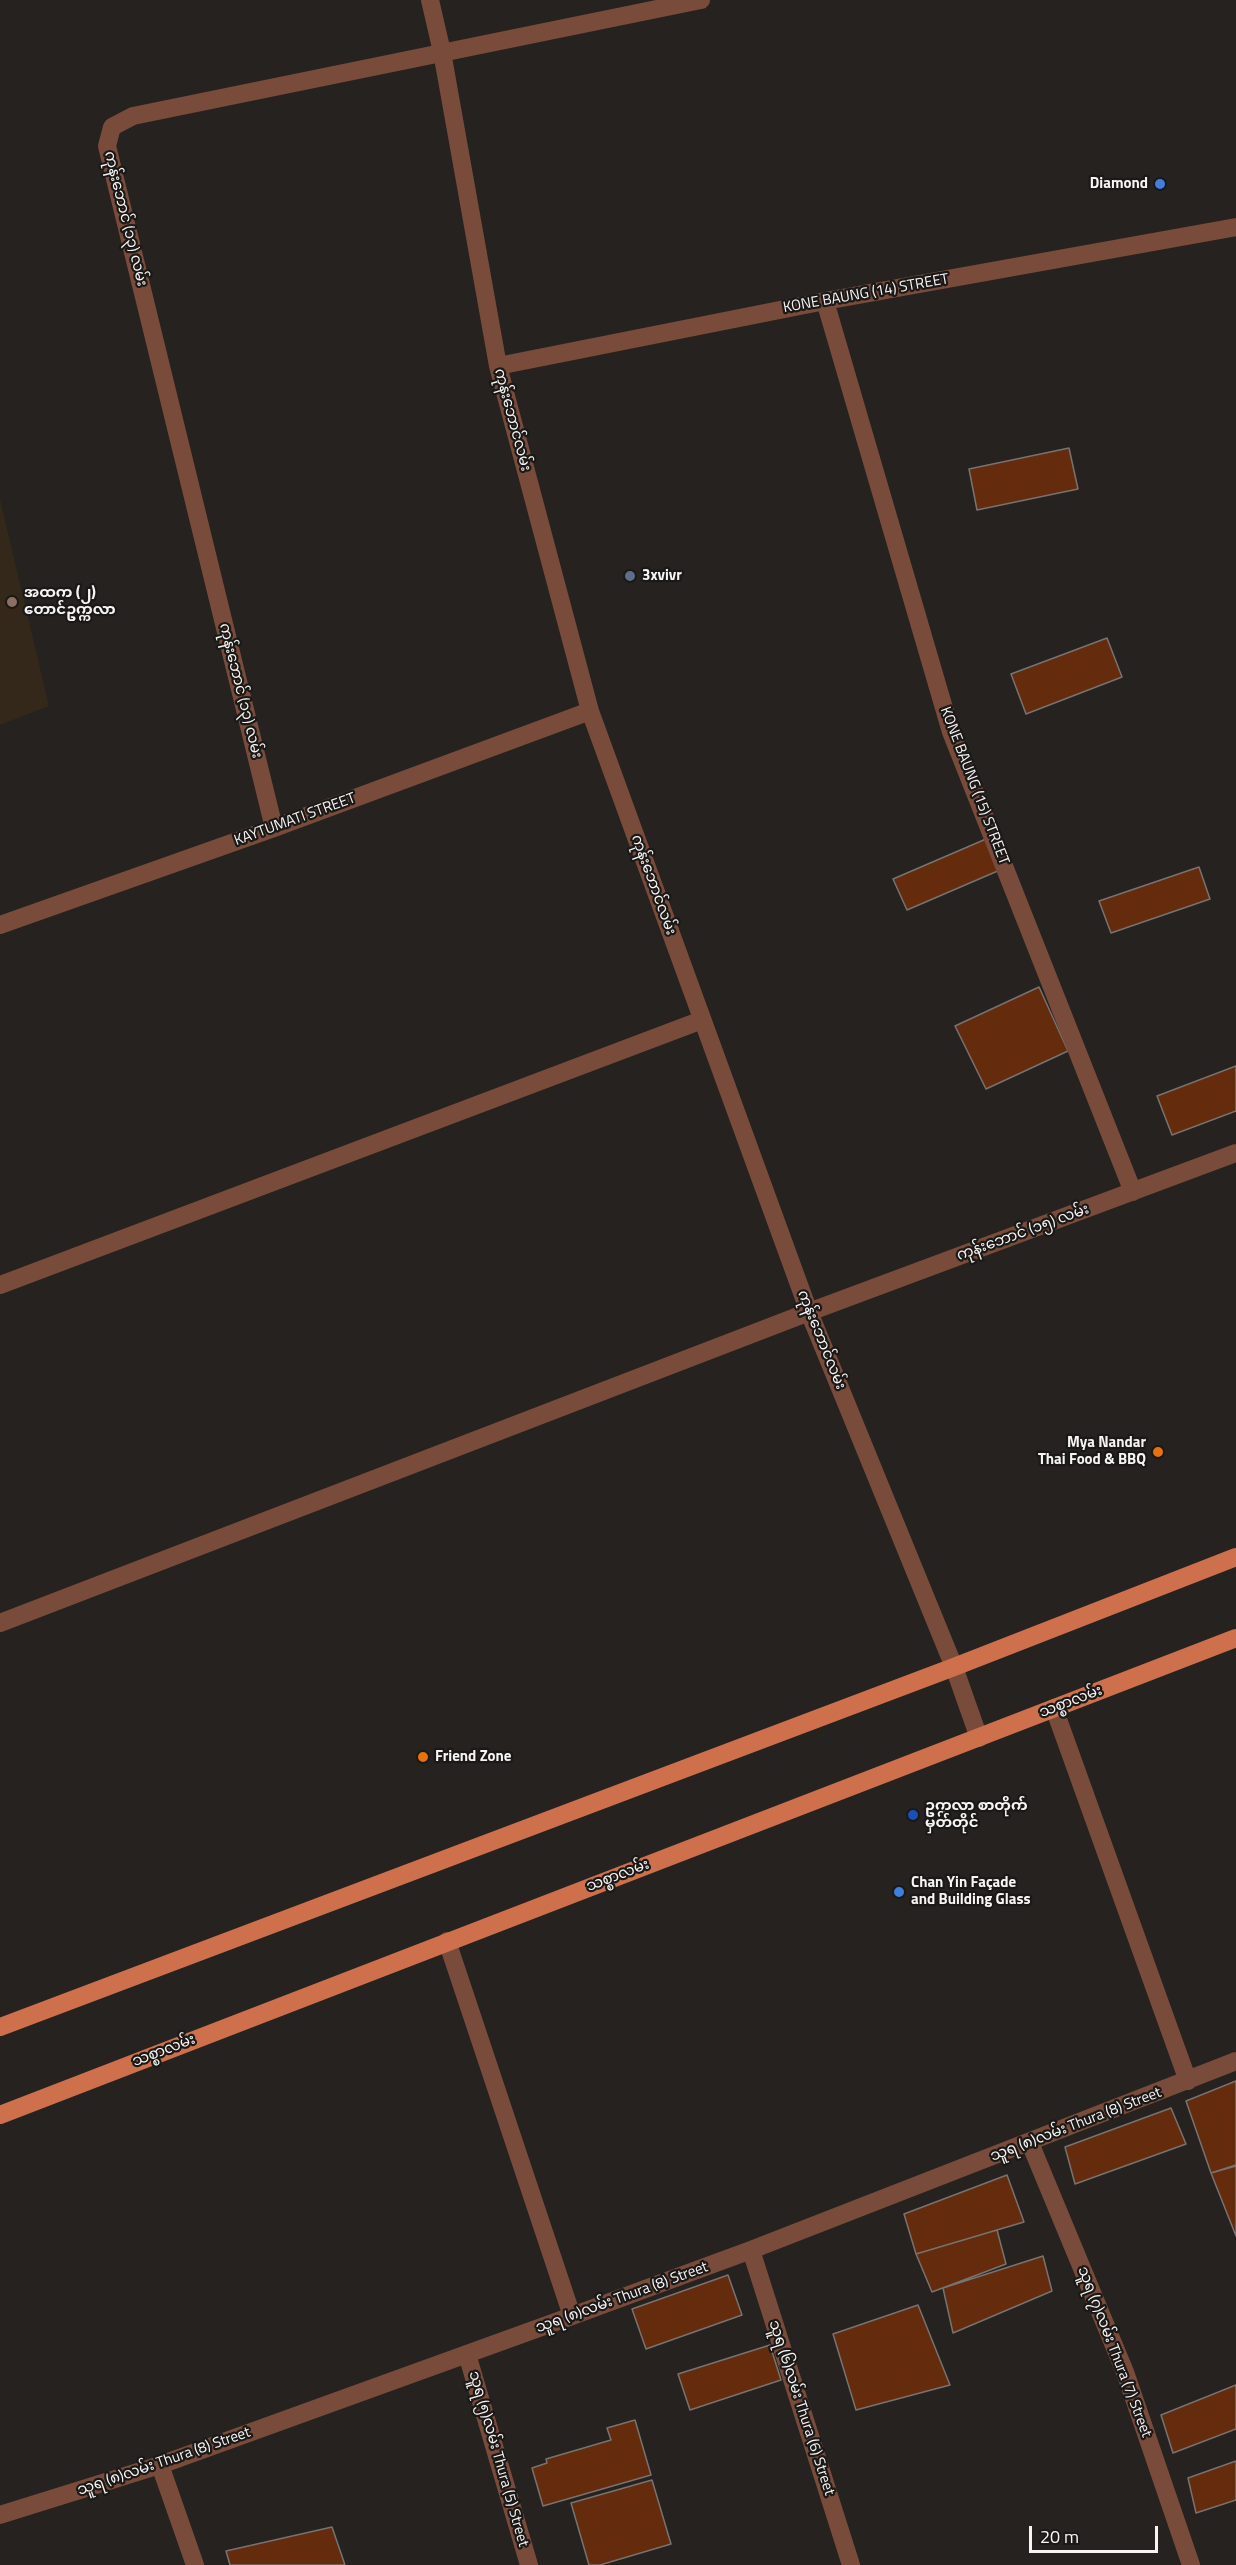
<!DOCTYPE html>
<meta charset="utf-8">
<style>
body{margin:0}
#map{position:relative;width:1236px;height:2565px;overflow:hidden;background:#252220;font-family:"Titillium Web",sans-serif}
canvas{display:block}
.scale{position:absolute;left:1029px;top:2526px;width:129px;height:27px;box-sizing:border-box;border:3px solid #f6f5f3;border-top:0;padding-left:8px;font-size:18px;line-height:21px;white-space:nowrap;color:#f6f5f3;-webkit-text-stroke:4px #1b1917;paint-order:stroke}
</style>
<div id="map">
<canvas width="1236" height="2565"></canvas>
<div class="scale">20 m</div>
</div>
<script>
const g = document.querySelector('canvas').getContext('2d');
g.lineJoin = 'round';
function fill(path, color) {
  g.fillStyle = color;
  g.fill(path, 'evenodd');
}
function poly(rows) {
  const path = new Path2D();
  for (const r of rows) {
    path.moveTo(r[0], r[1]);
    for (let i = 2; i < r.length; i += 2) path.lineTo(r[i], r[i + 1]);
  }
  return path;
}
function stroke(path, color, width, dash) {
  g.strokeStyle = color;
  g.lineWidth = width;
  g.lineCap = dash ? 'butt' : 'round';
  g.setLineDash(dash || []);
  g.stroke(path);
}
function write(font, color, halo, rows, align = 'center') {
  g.font = font + ' "Titillium Web","Noto Sans Myanmar",sans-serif';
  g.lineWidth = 4.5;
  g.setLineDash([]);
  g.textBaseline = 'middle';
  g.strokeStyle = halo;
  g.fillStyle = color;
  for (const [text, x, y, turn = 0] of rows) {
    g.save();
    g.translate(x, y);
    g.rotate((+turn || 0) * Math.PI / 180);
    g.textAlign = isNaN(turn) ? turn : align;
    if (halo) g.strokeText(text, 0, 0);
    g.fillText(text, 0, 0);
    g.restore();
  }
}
const education = poly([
 [0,499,49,706,0,725]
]);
const building = poly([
 [1069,448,1078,489,977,510,969,469,1069,448],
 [1107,638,1122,677,1026,714,1011,674,1107,638],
 [986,839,1000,870,907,910,893,879,986,839],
 [1199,867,1210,899,1111,933,1099,901,1199,867],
 [1039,987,1068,1051,986,1089,955,1026,1039,987],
 [1236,1066,1236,1111,1172,1135,1157,1096,1236,1066],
 [1236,2081,1236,2165,1211,2173,1186,2101,1236,2081],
 [1171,2108,1186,2144,1075,2184,1065,2147,1171,2108],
 [1236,2166,1236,2236,1211,2173,1236,2166],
 [1007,2175,1024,2222,916,2254,904,2214,1007,2175],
 [997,2230,1006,2264,932,2292,916,2254,997,2230],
 [1043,2256,1052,2291,953,2333,943,2288,1043,2256],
 [728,2275,742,2315,646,2349,632,2309,728,2275],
 [918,2305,950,2385,856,2410,833,2334,918,2305],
 [770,2345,781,2380,690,2410,678,2374,770,2345],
 [1236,2385,1236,2429,1173,2453,1161,2415,1236,2385],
 [635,2420,651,2475,543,2506,532,2468,547,2463,546,2459,611,2440,607,2428,635,2420],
 [1236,2461,1236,2500,1196,2513,1188,2478,1236,2461],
 [652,2480,671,2544,600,2565,589,2565,571,2503,652,2480],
 [332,2527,345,2565,230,2565,226,2551,332,2527]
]);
const minor = poly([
 [430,0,442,52,498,366,590,711,809,1312,954,1667,979,1738],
 [825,301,951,732,1133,1192],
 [498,366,825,301,1236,227],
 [274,828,107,146,112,127,133,116,701,0],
 [0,925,274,828,590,711],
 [0,1285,702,1020],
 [0,1623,809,1312,1236,1153],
 [1054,1708,1188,2081],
 [447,1941,572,2316],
 [1030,2143,1125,2372,1191,2565],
 [751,2250,851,2565],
 [467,2354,529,2565],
 [160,2465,195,2565],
 [0,2515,160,2465,572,2316,751,2250,1236,2061]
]);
const primary = poly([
 [0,2027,954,1667,1236,1557],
 [0,2115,1236,1638]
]);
const markers = [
 [1160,184,6,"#3f7fe0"],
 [630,576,6,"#5c6f8a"],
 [12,602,6,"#8d6e63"],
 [1158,1452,6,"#e8710a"],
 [423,1757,6,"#e8710a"],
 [913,1815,6,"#1a4fb4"],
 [899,1892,6,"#3f7fe0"]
];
const poiNames = [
 ["Diamond",1148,184,"right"],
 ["3xvivr",642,576],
 ["အထက (၂)",24,593],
 ["တောင်ဥက္ကလာ",24,610],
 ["Mya Nandar",1146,1443,"right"],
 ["Thai Food & BBQ",1146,1460,"right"],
 ["Friend Zone",435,1757],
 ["ဥက္ကလာ စာတိုက်",925,1806],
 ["မှတ်တိုင်",925,1823],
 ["Chan Yin Façade",911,1883],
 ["and Building Glass",911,1900]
];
const streetNames = [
 ["ကုန်းဘောင် (၁၃) လမ်း",125,219,76],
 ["KONE BAUNG (14) STREET",866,294,-10],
 ["ကုန်းဘောင်လမ်း",512,420,75],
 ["ကုန်းဘောင် (၁၃) လမ်း",240,691,76],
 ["KONE BAUNG (15) STREET",974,786,69],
 ["KAYTUMATI STREET",295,820,-20],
 ["ကုန်းဘောင်လမ်း",653,885,70],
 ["ကုန်းဘောင် (၁၅) လမ်း",1023,1233,-20],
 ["ကုန်းဘောင်လမ်း",821,1340,68],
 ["သစ္စာလမ်း",1071,1702,-21],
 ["သစ္စာလမ်း",618,1876,-21],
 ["သစ္စာလမ်း",164,2051,-21],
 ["သူရ (၈)လမ်း Thura (8) Street",1076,2125,-21],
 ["သူရ (၈)လမ်း Thura (8) Street",622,2298,-20],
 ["သူရ (၇)လမ်း Thura (7) Street",1114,2352,69],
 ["သူရ (၆)လမ်း Thura (6) Street",801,2408,72],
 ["သူရ (၅)လမ်း Thura (5) Street",498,2459,74],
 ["သူရ (၈)လမ်း Thura (8) Street",164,2462,-19]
];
fill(education, '#332819');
fill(building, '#642c0d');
stroke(building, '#777371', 1.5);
stroke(minor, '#794b3a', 18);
stroke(primary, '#ce704c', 18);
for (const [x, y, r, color] of markers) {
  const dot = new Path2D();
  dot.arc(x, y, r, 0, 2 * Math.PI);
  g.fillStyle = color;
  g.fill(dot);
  stroke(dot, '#1b1917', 2);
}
write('bold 15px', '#f6f5f3', '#1b1917', poiNames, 'left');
write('15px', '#f6f5f3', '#1b1917', streetNames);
</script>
